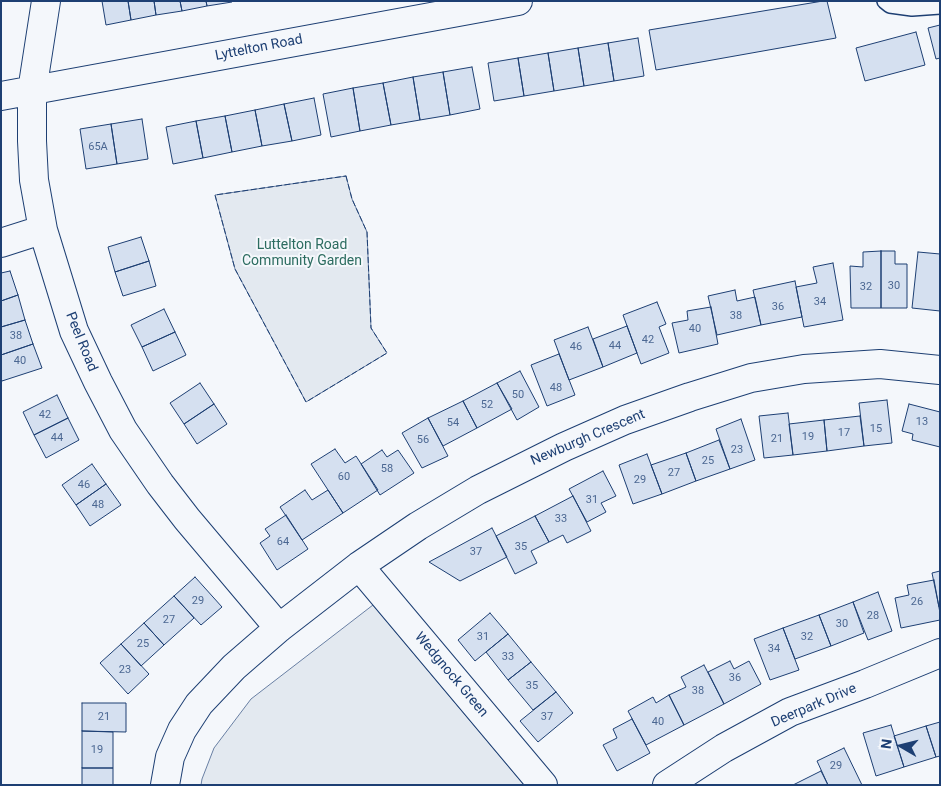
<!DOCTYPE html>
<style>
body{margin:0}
#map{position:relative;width:941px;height:786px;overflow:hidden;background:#f4f7fb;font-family:Roboto,sans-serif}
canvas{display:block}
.frame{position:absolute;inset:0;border:2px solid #1d3f73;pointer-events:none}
.north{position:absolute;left:876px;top:721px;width:50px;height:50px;-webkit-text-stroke:4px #f4f7fb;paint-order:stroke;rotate:278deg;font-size:14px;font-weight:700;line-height:20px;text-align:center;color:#1d3f73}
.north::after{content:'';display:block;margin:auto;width:18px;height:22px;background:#1d3f73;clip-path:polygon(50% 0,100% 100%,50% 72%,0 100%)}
</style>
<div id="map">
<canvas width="941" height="786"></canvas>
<div class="frame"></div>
<div class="north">N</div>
</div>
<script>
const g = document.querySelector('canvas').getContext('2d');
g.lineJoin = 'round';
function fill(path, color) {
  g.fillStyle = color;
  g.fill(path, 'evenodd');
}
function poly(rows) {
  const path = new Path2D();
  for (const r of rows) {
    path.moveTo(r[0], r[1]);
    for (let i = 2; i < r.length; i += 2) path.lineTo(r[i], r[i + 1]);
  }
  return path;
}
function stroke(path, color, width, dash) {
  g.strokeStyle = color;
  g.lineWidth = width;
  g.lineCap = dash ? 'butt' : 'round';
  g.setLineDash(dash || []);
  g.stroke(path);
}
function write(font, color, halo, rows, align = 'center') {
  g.font = font + ' Roboto,sans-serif';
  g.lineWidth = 4;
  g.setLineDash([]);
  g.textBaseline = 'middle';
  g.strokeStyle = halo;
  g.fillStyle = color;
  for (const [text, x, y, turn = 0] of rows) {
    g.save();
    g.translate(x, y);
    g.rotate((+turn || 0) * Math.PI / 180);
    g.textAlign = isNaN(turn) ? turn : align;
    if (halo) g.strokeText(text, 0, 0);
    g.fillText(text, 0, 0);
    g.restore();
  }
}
const green = poly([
 [346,176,352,199,367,232,371,328,387,353,306,402,235,269,215,195,346,176],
 [373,605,524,785,201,785,202,779,214,748,251,699,373,605]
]);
const building = poly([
 [102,1,128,1,131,20,106,25,102,1],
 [128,1,154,1,156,15,131,20,128,1],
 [154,1,180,1,182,11,156,15,154,1],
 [180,1,206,1,207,6,182,11,180,1],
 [206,1,232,1,232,2,207,6,206,1],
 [823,1,827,1,836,38,656,70,649,30,823,1],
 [940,25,940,58,936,59,928,28,940,25],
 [916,32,925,65,865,81,856,48,916,32],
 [638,38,644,76,614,81,608,43,638,38],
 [608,43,614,81,584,86,578,48,608,43],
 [578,48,584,86,554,91,548,53,578,48],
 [548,53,554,91,524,96,518,58,548,53],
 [518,58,524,96,494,101,488,63,518,58],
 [472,67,480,109,450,115,443,72,472,67],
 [443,72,450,115,420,120,413,77,443,72],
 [413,77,420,120,391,125,383,83,413,77],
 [383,83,391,125,360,131,353,88,383,83],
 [353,88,360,131,331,137,323,94,353,88],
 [314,98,321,135,292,141,284,104,314,98],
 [284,104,292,141,262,146,255,110,284,104],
 [255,110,262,146,232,152,225,116,255,110],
 [225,116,232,152,203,158,196,121,225,116],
 [142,119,148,159,117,164,111,124,142,119],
 [196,121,203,158,173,164,166,127,196,121],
 [111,124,117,164,86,169,80,129,111,124],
 [141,237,149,261,115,272,108,247,141,237],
 [881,251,881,308,851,308,850,266,863,267,863,252,881,251],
 [881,251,895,251,895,264,907,264,907,308,881,308,881,251],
 [918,252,940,254,940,311,912,308,918,252],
 [149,261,156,286,123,296,115,272,149,261],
 [833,263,843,320,804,327,796,287,817,283,813,267,833,263],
 [10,271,18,295,1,301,1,273,10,271],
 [795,281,802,317,761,325,753,290,795,281],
 [735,290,737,301,755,297,761,325,717,335,708,296,735,290],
 [18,295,25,320,1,327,1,301,18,295],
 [657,302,666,324,659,327,669,353,641,364,623,315,657,302],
 [711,307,718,344,679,353,672,323,688,320,687,311,711,307],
 [164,309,175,332,142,347,131,325,164,309],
 [25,320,33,344,1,355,1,327,25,320],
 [627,326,637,353,603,367,593,339,627,326],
 [588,327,603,367,569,380,554,340,588,327],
 [175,332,186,355,153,371,142,347,175,332],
 [33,344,42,368,2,381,1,378,1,355,33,344],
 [559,354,575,395,547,406,531,365,559,354],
 [520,371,539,407,517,420,497,383,520,371],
 [200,383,214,404,184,424,170,403,200,383],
 [497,383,512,409,477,428,463,401,497,383],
 [57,395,68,418,34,435,23,412,57,395],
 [887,400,892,443,864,446,859,403,887,400],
 [463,401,477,428,443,446,428,418,463,401],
 [214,404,227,424,197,444,184,424,214,404],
 [909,404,940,412,940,447,912,440,913,434,902,431,909,404],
 [788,413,793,455,764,458,759,416,788,413],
 [860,416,864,446,827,451,824,420,860,416],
 [68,418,79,440,46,458,34,435,68,418],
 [428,418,448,456,422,468,402,433,428,418],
 [741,419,755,460,730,469,716,429,741,419],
 [824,420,827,451,793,455,789,424,824,420],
 [719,440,730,469,696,481,686,453,719,440],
 [335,449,345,463,356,456,378,490,343,513,311,464,335,449],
 [382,450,387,457,398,450,414,473,380,495,361,464,382,450],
 [686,453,696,481,662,494,651,465,686,453],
 [647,454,662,494,633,504,619,465,647,454],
 [92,464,106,484,76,505,62,485,92,464],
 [603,471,616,496,601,503,606,512,587,522,569,489,603,471],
 [106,484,121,505,90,526,76,505,106,484],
 [305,490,312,500,328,490,343,513,302,540,280,507,305,490],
 [573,496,591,531,567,543,563,535,549,542,535,516,573,496],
 [286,515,308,549,277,570,260,543,270,536,265,529,286,515],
 [535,516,549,542,531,551,537,563,515,574,496,536,535,516],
 [492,528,507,557,460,581,429,562,492,528],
 [940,571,940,607,939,607,932,573,940,571],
 [195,577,222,607,201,625,174,596,195,577],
 [934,580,940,613,940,620,901,628,895,598,909,595,907,585,934,580],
 [878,592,892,631,868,640,853,602,878,592],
 [174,596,194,618,164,645,144,623,174,596],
 [853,602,864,633,831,646,819,615,853,602],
 [490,613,508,634,475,661,458,640,490,613],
 [819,615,831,646,795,659,783,628,819,615],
 [144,623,164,645,141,666,121,644,144,623],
 [783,628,799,670,770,680,754,639,783,628],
 [508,634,531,662,508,680,486,652,508,634],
 [121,644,149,674,128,694,100,663,121,644],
 [730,661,734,669,749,661,761,684,724,704,708,672,730,661],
 [531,662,556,692,533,710,508,680,531,662],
 [704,665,724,704,684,725,669,695,686,687,681,677,704,665],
 [556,692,573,713,538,742,520,721,556,692],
 [669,695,684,725,646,745,628,711,653,697,656,703,669,695],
 [82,703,126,703,126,732,82,731,82,703],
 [632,719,650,753,617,771,603,745,617,738,613,729,632,719],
 [940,722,940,756,936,757,926,726,940,722],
 [891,725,904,767,876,776,863,733,891,725],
 [926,726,936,757,904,767,894,736,926,726],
 [82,731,113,732,113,768,82,768,82,731],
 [844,748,862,785,828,785,817,761,844,748],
 [82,768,113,768,113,785,82,785,82,768],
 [821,771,828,785,793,785,821,771]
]);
const lane = poly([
 [885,1,890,5,912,8,940,6]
]);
const street = poly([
 [46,1,32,91,32,141,34,180,43,230,74,331,98,382,123,430,160,484,187,519,279,628],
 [1,96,518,1],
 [1,243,32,233,43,230],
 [359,566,543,785],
 [165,785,170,757,182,730,199,704,234,667,279,628,359,566,418,526,478,490,564,447,625,420,690,397,751,378,804,369,880,364,940,370],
 [667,785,724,748,790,712,865,684,940,653]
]);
const fence = poly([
 [346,176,352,199,367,232,371,328,387,353,306,402,235,269,215,195,346,176]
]);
const numberNames = [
 ["65A",98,147],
 ["30",894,286],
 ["32",866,287],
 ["34",820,302],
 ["36",778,307],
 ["38",736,316],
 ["40",695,329],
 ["38",16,336],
 ["42",648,340],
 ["44",615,346],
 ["46",576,347],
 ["40",20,361],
 ["48",556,388],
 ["50",518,395],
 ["52",487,405],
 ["42",45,415],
 ["13",922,422],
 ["54",453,423],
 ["15",876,429],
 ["17",844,433],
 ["19",808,437],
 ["44",57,438],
 ["21",777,439],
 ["56",423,440],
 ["23",737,450],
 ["25",708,461],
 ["58",387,469],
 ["27",674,473],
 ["60",344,477],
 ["29",640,480],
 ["46",84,485],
 ["31",592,500],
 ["48",98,505],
 ["33",561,519],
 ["64",283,542],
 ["35",521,547],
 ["37",476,552],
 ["29",198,601],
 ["26",917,602],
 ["28",873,616],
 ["27",169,620],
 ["30",842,624],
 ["31",483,637],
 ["32",807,637],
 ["25",143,644],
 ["34",774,649],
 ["33",508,657],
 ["23",125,670],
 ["36",735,678],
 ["35",532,686],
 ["38",698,691],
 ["21",104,717],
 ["37",547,717],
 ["40",658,722],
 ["19",97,750],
 ["29",836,766]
];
const streetNames = [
 ["Lyttelton Road",259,48,-11],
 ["Peel Road",81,342,68],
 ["Newburgh Crescent",588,438,-23],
 ["Wedgnock Green",451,675,50],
 ["Deerpark Drive",814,706,-23]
];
const parkNames = [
 ["Luttelton Road",302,245],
 ["Community Garden",302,261]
];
fill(green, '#e3e9f0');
stroke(green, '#687fa3', 1);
fill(building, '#d5e0f0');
stroke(building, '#1d3f73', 1);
stroke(lane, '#1d3f73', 18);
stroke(street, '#1d3f73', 30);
stroke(lane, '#f4f7fb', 15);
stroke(street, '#f4f7fb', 28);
stroke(fence, '#1d3f73', 1, [6, 2.5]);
write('11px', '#4b6792', null, numberNames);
write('14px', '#1d3f73', '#f4f7fb', streetNames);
write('14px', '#2c6c60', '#f4f7fb', parkNames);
</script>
